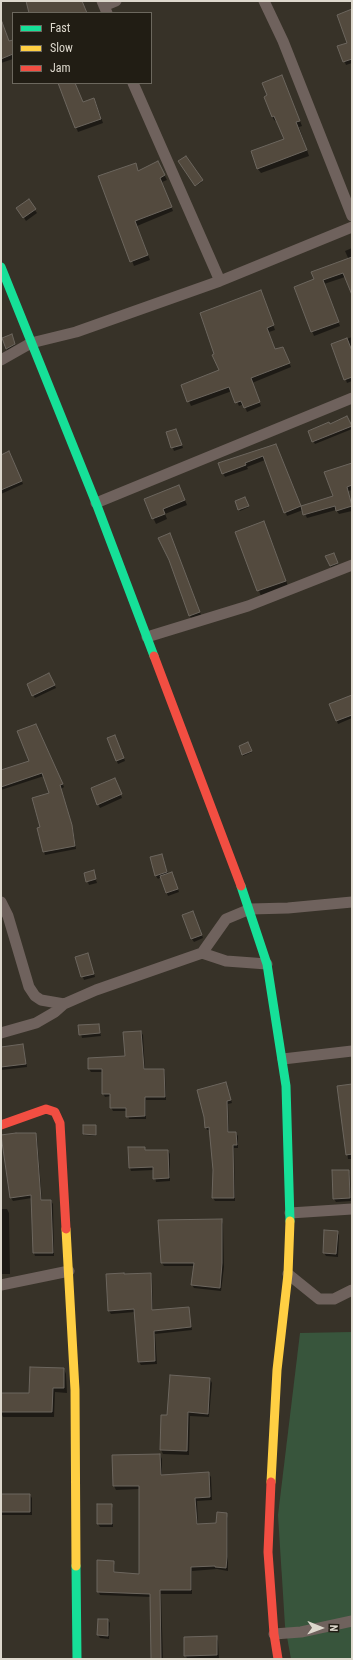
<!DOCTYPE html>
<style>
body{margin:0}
#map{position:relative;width:353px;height:1660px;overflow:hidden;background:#373228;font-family:"Roboto Condensed",sans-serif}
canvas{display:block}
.frame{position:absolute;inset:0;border:2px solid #ddd8cd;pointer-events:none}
.legend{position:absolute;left:12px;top:12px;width:140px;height:72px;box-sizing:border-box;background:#211d14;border:1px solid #6c685e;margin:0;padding:5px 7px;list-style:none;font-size:12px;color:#ddd8cd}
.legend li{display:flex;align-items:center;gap:8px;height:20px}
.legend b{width:20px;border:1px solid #6c685e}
.north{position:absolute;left:301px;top:1608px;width:40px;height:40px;-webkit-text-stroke:3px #211d14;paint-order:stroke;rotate:91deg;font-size:11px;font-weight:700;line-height:16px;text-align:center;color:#ddd8cd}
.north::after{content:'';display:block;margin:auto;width:14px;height:18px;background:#ddd8cd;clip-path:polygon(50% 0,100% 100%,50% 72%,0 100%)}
</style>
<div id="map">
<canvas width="353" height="1660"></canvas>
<div class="frame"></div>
<ul class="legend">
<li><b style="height:5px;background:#16e098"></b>Fast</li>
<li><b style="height:5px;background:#ffcf43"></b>Slow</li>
<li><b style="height:5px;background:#f24e42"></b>Jam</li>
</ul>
<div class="north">N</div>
</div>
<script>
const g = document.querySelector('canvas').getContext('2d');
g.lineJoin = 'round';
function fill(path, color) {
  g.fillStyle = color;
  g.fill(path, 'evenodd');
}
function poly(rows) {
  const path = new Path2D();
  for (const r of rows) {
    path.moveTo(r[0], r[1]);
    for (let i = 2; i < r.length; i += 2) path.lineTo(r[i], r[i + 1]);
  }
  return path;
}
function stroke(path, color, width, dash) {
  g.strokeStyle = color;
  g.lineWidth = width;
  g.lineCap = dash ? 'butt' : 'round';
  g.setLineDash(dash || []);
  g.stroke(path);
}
const green = poly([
 [352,1332,352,1659,291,1659,285,1626,278,1515,300,1333]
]);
const shadow = poly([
 [1,19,9,42,13,41,13,59,1,63],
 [352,42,352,63,346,65,339,47],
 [284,81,302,126,299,127,309,156,261,173,258,169,285,139,277,121,275,121,272,117],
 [59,83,74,83,83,104,96,103,103,123,78,132],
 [186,157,202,182,196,186,180,161],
 [135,164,139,172,160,167,167,180,162,182,173,211,137,226,150,260,134,266,99,176],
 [28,201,37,213,26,221,18,208],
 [352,248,352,285,345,277,324,284,340,326,314,336,295,287,315,280,349,260,345,251],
 [262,295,275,330,269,332,275,350,285,352,291,367,252,383,261,406,247,412,244,404,239,406,232,391,191,406,182,385,220,371],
 [12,337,15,345,7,350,3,339],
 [352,337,352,381,347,383,333,344],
 [347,417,352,429,315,444,313,441,330,425],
 [176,430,183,448,174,451,167,432],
 [276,445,301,507,334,496,352,464,352,490,348,491,352,511,339,514,336,510,307,518,303,510,287,516,265,460,247,467,248,469,225,477,223,473],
 [11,455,23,484,1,494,1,456],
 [179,486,187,505,165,514,167,519,156,524,145,500],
 [245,498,249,507,240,511,236,502],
 [264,522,288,586,261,596,237,532],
 [170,534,201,615,191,618,170,559],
 [334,554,338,564,331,567,327,557],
 [49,674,56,688,35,698,33,695],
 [352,696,352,718,338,724,337,721],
 [38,728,64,787,61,789,73,829,76,849,45,855,38,829,41,827,50,793,44,776,1,790,1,771,31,762],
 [115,736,125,761,118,764,108,738],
 [249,744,252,752,243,756,243,754],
 [115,781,122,798,100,808,98,804],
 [163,858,168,874,173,876,179,892,168,896,161,877,158,879,156,876],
 [93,871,97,883,89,885,85,874],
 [193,912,203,938,194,942,192,939],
 [88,954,95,977,84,980,76,957],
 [98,1025,101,1036,82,1038,79,1026],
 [141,1032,143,1035,145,1070,164,1070,165,1073,166,1100,146,1100,146,1119,129,1119,127,1111,113,1111,111,1107,111,1096,105,1097,103,1093,103,1072,91,1072,89,1069,126,1057],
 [23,1045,27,1067,1,1070,1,1048],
 [226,1084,232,1103,228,1104,229,1133,236,1133,238,1136,238,1148,234,1148,235,1201,215,1201,213,1198,214,1170,210,1130,207,1130,206,1127],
 [352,1085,352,1159,348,1159,338,1087],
 [84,1126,96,1126,96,1136,84,1135],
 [36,1134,37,1137,42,1201,51,1201,53,1204,54,1256,35,1256,34,1253,32,1198,13,1201,11,1198],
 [144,1148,146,1151,168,1151,170,1154,170,1181,156,1182,154,1170,131,1171,130,1168],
 [348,1171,350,1174,351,1201,336,1202,334,1199],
 [1,1209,7,1209,9,1213,10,1274,1,1274],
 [221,1220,223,1224,224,1267,221,1291,194,1288,192,1285,194,1266,164,1266,162,1263],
 [337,1232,339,1235,338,1257,326,1256,324,1253],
 [151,1274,152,1278,153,1310,188,1308,192,1330,155,1334,157,1364,141,1365,139,1362,135,1312,111,1314,109,1311,107,1275],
 [64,1369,66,1374,67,1393,55,1392,54,1417,3,1417,1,1413,1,1394,30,1394],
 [210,1379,212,1383,209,1417,190,1416,189,1455,163,1454,161,1450,168,1416],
 [160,1455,162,1459,162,1476,208,1473,211,1477,212,1500,197,1501,198,1525,217,1524,226,1514,228,1518,228,1571,217,1569,192,1571,192,1594,161,1594,163,1659,152,1659,151,1597,100,1595,98,1591,113,1562,115,1565,115,1573,140,1575,140,1489,116,1490,114,1486],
 [1,1495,30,1495,32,1498,32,1515,2,1515],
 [111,1505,113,1508,113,1527,100,1527,98,1524],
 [108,1620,110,1623,109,1639,100,1638,98,1635],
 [216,1637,218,1641,219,1658,187,1658,185,1655]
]);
const building = poly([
 [26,1,82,1,87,13,29,13,26,1],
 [352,9,352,59,343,62,337,46,347,43,337,15,352,9],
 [2,22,9,41,13,40,13,54,1,59,2,22],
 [282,75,300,121,296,122,307,150,257,169,251,151,284,139,274,116,272,117,264,97,267,95,262,83,282,75],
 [58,83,75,83,83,102,94,98,101,119,75,128,58,83],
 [186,156,203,180,195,186,178,161,186,156],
 [158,161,165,175,160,178,172,207,135,221,148,255,130,262,98,176,136,163,138,171,158,161],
 [29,199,36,209,23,218,16,208,29,199],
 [352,257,352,295,343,273,323,280,339,322,311,332,294,287,314,279,311,272,352,257],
 [261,290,274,325,267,328,275,349,283,347,290,363,251,378,260,402,244,408,241,401,235,403,229,387,187,402,181,385,219,370,212,355,214,354,200,313,261,290],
 [12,334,15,344,6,349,2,338,12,334],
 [347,338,352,351,352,377,344,380,331,344,347,338],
 [347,416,352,426,312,442,308,431,329,422,330,424,347,416],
 [176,429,182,445,171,448,166,432,176,429],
 [276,444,301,506,333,496,324,472,352,463,352,485,347,487,352,506,336,511,335,506,303,515,301,506,284,513,263,456,245,463,246,465,222,474,218,463,276,444],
 [9,451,22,481,1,490,1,455,9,451],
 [179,485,185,500,163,509,165,514,152,519,144,499,179,485],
 [245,497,249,506,238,510,235,501,245,497],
 [264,521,286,581,257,591,235,532,264,521],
 [170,533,200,612,189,616,169,560,158,538,170,533],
 [334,553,338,563,330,566,325,556,334,553],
 [49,673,55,685,32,696,27,684,49,673],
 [352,695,352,715,336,721,329,704,352,695],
 [36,724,63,784,60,785,72,825,75,846,43,852,37,828,40,827,32,798,49,793,42,773,1,787,1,770,29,761,17,731,36,724],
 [115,735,124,758,116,761,107,738,115,735],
 [248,742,252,751,242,755,239,746,248,742],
 [115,778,122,794,97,805,91,788,115,778],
 [162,854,167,872,155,876,150,857,162,854],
 [94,870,96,879,86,882,84,873,94,870],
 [172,872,178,889,166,893,160,876,172,872],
 [193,911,202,935,191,939,182,915,193,911],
 [88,953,94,974,81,977,75,957,88,953],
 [99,1024,100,1033,79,1035,78,1025,99,1024],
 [141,1031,144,1069,164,1069,165,1097,145,1097,145,1116,126,1117,126,1108,110,1108,110,1094,102,1094,102,1069,88,1069,88,1058,125,1056,123,1032,141,1031],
 [23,1044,26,1064,1,1067,1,1047,23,1044],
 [226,1082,231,1100,227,1101,228,1132,236,1132,237,1145,233,1145,234,1198,212,1198,213,1170,209,1127,205,1128,204,1117,197,1090,226,1082],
 [352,1084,352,1154,346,1155,337,1086,352,1084],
 [83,1125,96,1125,96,1135,83,1134,83,1125],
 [16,1133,36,1133,41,1200,51,1200,53,1253,33,1253,31,1195,10,1198,1,1135,16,1133],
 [128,1147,145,1147,145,1150,168,1150,169,1178,153,1179,153,1167,129,1168,128,1147],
 [332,1170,349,1170,350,1198,333,1199,332,1170],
 [222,1219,222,1263,220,1288,191,1285,194,1263,161,1263,158,1220,222,1219],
 [324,1230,338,1231,336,1254,323,1253,324,1230],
 [124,1273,124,1274,151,1273,152,1310,189,1307,191,1327,154,1331,155,1361,138,1362,134,1309,108,1311,106,1274,124,1273],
 [30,1367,64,1368,64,1388,53,1388,52,1412,1,1412,1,1393,29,1393,30,1367],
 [170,1375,210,1378,208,1414,188,1412,187,1451,160,1450,161,1415,167,1415,170,1375],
 [160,1454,161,1475,209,1472,210,1497,195,1498,197,1524,216,1523,217,1512,227,1513,227,1557,226,1568,215,1567,215,1566,191,1567,191,1590,160,1590,161,1659,151,1659,150,1594,97,1592,97,1560,114,1561,114,1572,139,1574,139,1486,113,1486,112,1455,160,1454],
 [1,1494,30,1494,30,1512,1,1512,1,1494],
 [97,1504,112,1504,112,1524,97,1524,97,1504],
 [98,1619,108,1619,108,1636,97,1635,98,1619],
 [217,1636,217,1655,184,1656,184,1637,217,1636]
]);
const street = poly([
 [102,1,107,13],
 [264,1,283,41,352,216],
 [104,6,116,1],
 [133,83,220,281],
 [1,360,31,343,76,332,220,281,352,227],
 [96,503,352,398],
 [147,637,248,606,352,565],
 [1,902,8,916,29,987,35,996,41,1000,64,1004],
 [202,953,226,919,250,909,288,908,352,902],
 [1,1033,36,1023,55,1012,64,1004,96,990,202,953,226,961,267,964],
 [283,1059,352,1051],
 [290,1213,352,1209],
 [288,1274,319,1299,334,1299,352,1290],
 [1,1285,69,1271],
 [274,1634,301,1632,352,1621]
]);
const fast = poly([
 [1,267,96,503,154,656],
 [241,886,267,964,286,1086,290,1221],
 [76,1566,77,1659]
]);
const slow = poly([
 [66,1229,75,1390,76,1566],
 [271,1482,277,1370,288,1274,290,1221]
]);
const jam = poly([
 [154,656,241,886],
 [1,1125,46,1109,55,1112,60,1123,66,1229],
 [271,1482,268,1552,274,1634,278,1659]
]);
fill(green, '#38553c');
fill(shadow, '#0007');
fill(building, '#534a3e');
stroke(building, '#6c665e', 1);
stroke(street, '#6f625d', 11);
stroke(fast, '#16e098', 9);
stroke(slow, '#ffcf43', 9);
stroke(jam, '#f24e42', 9);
</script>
